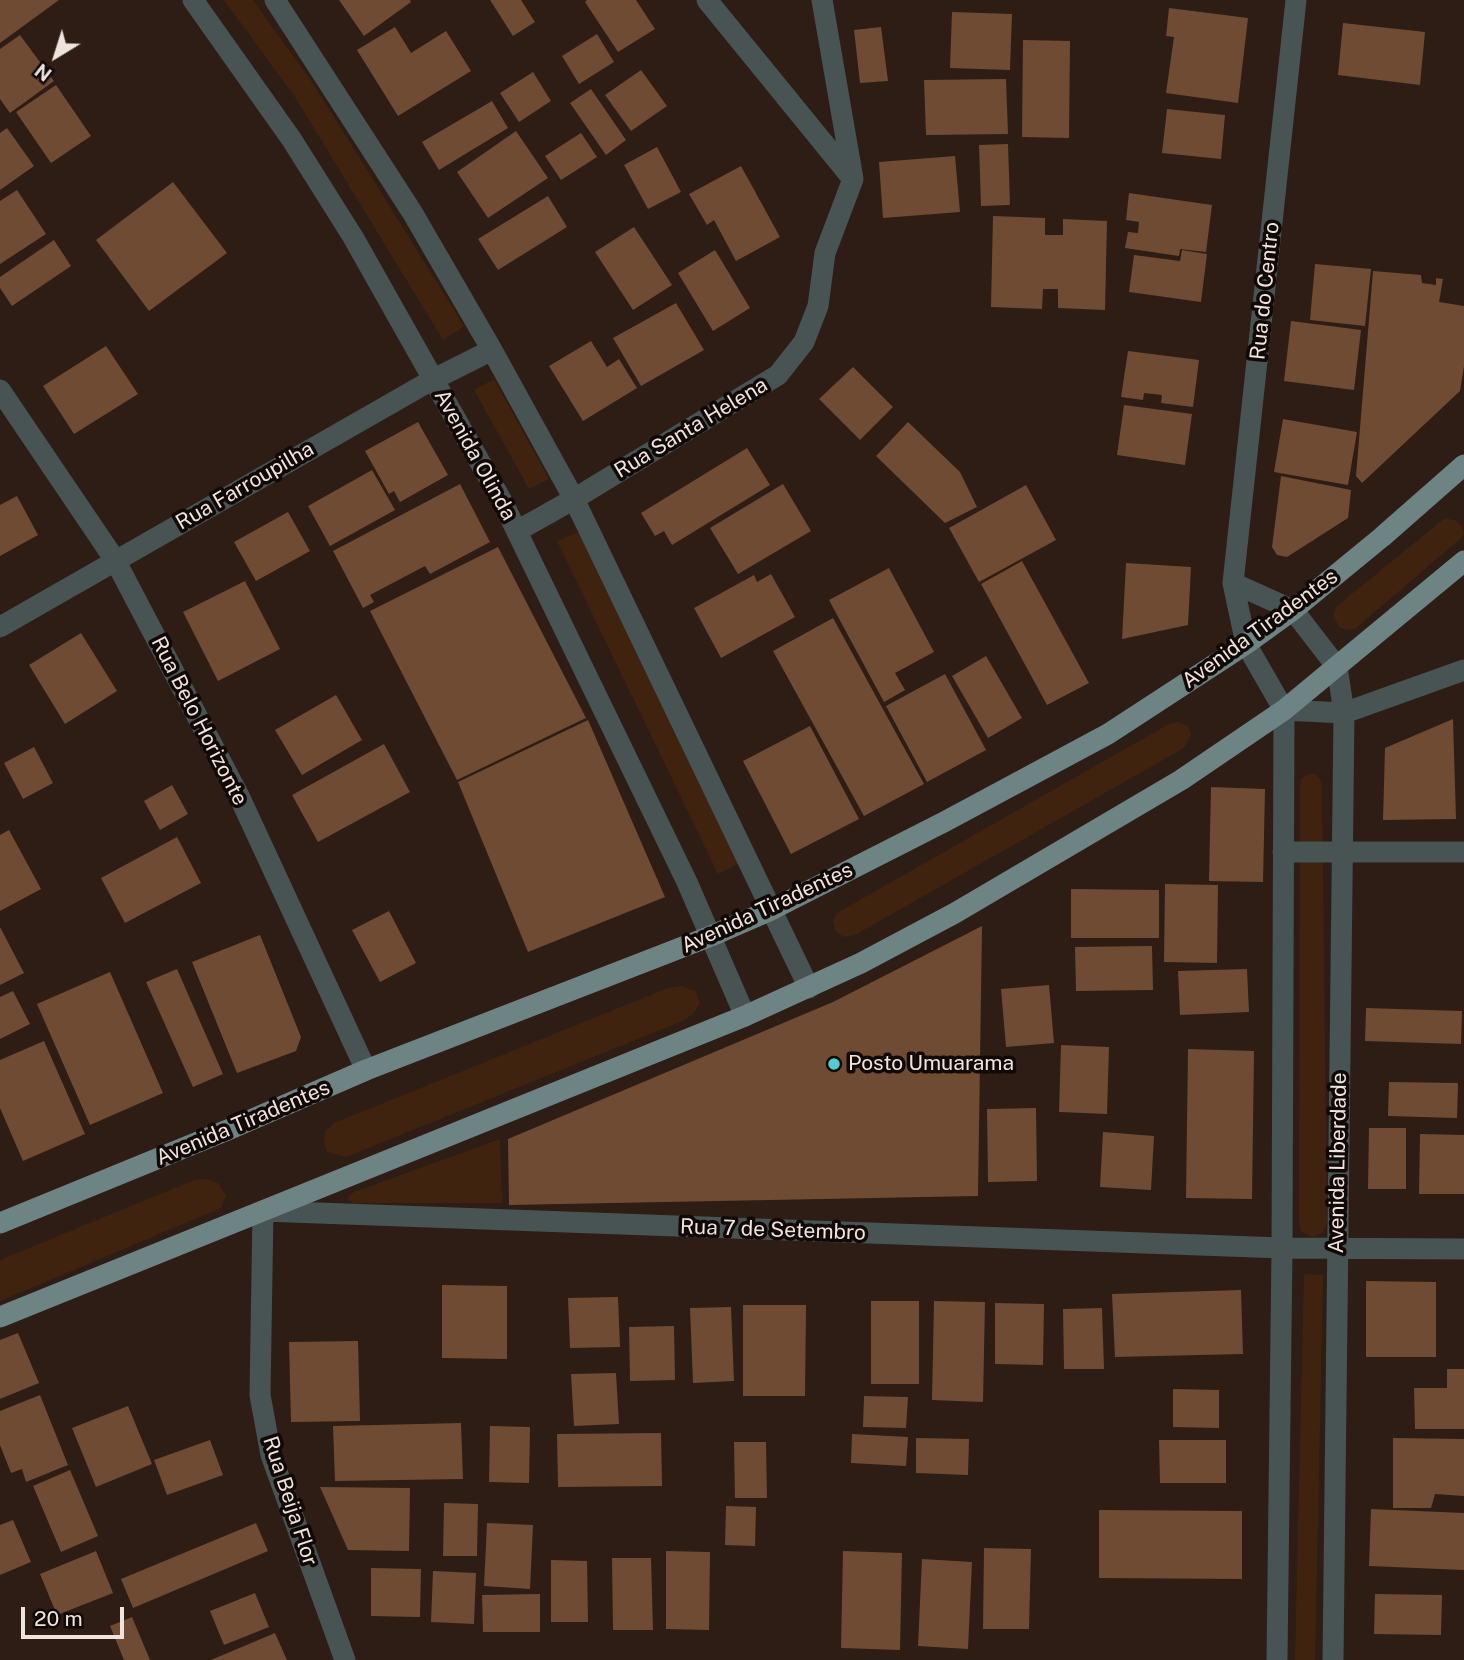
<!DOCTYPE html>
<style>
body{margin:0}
#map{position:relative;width:1464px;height:1660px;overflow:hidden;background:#2d1d14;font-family:"Public Sans",sans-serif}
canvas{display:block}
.north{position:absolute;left:21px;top:21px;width:70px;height:70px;-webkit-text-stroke:5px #100906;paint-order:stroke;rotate:218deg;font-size:19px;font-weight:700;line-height:28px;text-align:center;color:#eee3dd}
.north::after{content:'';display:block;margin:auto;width:24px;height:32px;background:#eee3dd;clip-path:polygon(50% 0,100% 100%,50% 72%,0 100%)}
.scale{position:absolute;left:21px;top:1607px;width:103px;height:32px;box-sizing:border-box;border:4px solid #eee3dd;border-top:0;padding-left:9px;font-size:21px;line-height:24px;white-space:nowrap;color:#eee3dd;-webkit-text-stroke:5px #100906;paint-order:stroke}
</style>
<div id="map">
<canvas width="1464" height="1660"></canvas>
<div class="north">N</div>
<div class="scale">20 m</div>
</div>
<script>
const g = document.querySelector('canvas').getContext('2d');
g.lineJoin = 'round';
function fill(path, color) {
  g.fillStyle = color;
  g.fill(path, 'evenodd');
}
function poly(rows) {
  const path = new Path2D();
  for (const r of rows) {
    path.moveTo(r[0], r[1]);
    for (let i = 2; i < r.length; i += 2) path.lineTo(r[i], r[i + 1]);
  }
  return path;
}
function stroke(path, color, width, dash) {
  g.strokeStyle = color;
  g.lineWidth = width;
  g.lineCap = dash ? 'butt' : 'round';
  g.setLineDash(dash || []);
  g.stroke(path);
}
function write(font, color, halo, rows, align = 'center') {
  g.font = font + ' "Public Sans",sans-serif';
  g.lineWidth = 7;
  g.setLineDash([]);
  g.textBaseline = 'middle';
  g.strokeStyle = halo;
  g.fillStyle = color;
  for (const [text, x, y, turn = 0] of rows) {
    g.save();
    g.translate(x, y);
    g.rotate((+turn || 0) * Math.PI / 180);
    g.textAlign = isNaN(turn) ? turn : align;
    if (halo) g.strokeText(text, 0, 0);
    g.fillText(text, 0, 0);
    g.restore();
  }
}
const green = poly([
 [224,0,253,0,314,85,464,326,443,340,295,97],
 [494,379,549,479,529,489,474,390],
 [1445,518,1457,521,1462,527,1464,534,1460,539,1355,629,1346,630,1339,627,1333,615,1337,606],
 [578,532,738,864,718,874,557,541],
 [1178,722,1188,726,1191,734,1184,748,855,935,844,937,835,931,833,921,836,914,844,909,1169,724],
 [1308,774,1315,774,1320,779,1322,785,1327,1223,1322,1233,1313,1237,1301,1232,1299,1220,1300,786,1301,779],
 [681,986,695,991,700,1003,692,1015,680,1022,346,1157,327,1152,324,1142,326,1131,334,1123,668,988],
 [500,1139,502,1203,353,1203,347,1198,354,1192],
 [205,1179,218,1183,226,1196,221,1208,0,1301,0,1260,194,1180],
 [1304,1274,1323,1275,1315,1660,1295,1660]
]);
const building = poly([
 [0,0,59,0,0,43],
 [339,0,410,0,411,2,364,36],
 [490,0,521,0,535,22,513,36],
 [587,0,636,0,655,29,618,52,585,2],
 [1169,8,1248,18,1238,103,1166,93,1174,37,1166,36],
 [952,12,1012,14,1010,70,950,68],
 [1343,23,1425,32,1420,85,1338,75],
 [395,27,411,53,446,31,471,71,398,116,357,50],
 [881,27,888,81,860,83,854,30],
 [597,34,614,62,579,84,562,56],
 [20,35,54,81,10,113,0,99,0,49],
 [1023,40,1070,41,1069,138,1022,137],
 [641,70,667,106,631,131,605,95],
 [533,72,551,101,519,122,500,93],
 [1006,79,1008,134,926,135,924,80],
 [56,85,91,136,51,163,16,112],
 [591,89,626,140,606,155,570,103],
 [492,101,508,128,439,170,422,142],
 [1167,109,1225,115,1221,159,1162,153],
 [7,128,34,166,0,190,0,133],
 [516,131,548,178,488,218,457,172],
 [581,133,597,157,561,180,545,156],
 [1008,144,1010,205,981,206,979,145],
 [657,147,681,192,648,209,624,165],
 [955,156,960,212,883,218,879,162],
 [741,166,780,237,736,261,714,220,707,225,689,194],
 [173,182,227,253,149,311,96,240],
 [17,190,46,234,0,264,0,201],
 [1129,193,1212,205,1206,252,1180,249,1179,256,1125,248,1128,232,1138,233,1139,222,1126,220],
 [548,196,567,227,498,270,478,239],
 [993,216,1045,218,1045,235,1063,235,1063,219,1107,221,1105,310,1058,308,1058,289,1043,289,1042,309,991,307],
 [634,227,672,285,633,310,595,252],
 [54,240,71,266,12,306,0,288,0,277],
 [715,250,750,308,713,331,678,273],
 [1182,250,1207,254,1201,302,1129,292,1134,255,1180,261],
 [1315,264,1371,269,1365,326,1310,320],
 [1373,271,1421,275,1422,283,1436,285,1436,278,1443,279,1439,302,1464,306,1464,366,1460,391,1362,483,1356,476],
 [676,303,704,350,641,386,613,338],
 [1291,321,1361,330,1354,390,1284,381],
 [591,341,607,367,619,359,637,388,583,421,549,366],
 [106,346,138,394,74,434,43,386],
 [1128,351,1199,360,1193,407,1161,403,1162,395,1144,393,1143,400,1121,397],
 [853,367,893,407,860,440,819,399],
 [1124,405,1192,414,1185,465,1117,455],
 [1283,419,1357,432,1348,485,1274,472],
 [418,422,448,475,400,502,394,491,389,494,365,451],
 [908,422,960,472,977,507,945,523,876,456],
 [747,448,770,485,672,545,664,531,655,536,641,513],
 [372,470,395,510,330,546,308,506],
 [1281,476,1351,490,1348,518,1287,557,1277,555,1272,547],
 [460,484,490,542,430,574,425,566,370,595,374,602,363,608,333,551],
 [783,484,811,531,738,574,710,528],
 [1026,485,1056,540,979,582,949,528],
 [17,496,38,535,0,556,0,505],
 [288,512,310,551,256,581,234,542],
 [498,547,586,718,457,780,370,611],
 [1022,561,1089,683,1047,705,981,584],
 [1126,563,1191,567,1188,625,1122,639],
 [889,568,934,652,895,673,905,690,884,702,829,600],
 [771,574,795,617,721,658,694,608,754,575,757,582],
 [245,581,280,649,218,681,183,612],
 [833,618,924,784,864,816,773,651],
 [81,633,117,691,65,724,29,665],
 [986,656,1022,718,988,738,952,676],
 [945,674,986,750,927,782,886,706],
 [336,695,362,740,302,775,275,730],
 [1453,719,1456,819,1383,820,1385,748],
 [588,720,665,897,528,952,458,782],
 [810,726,859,819,791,854,743,761],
 [384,744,410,792,318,842,292,795],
 [34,747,53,783,23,799,4,763],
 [172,785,188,814,160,830,144,801],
 [1211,787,1265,789,1263,882,1209,881],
 [9,830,41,889,0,911,0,835],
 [177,837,201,883,125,923,101,878],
 [1165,884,1218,885,1217,963,1164,962],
 [1071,889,1159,890,1159,938,1071,938],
 [389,911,416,963,380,982,352,930],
 [982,926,978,1196,509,1205,508,1139,833,1002],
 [0,927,24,973,0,985],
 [260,935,301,1037,296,1051,237,1073,192,962],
 [1152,946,1153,990,1076,991,1075,947],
 [177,969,223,1074,193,1087,146,982],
 [1247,969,1249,1012,1180,1015,1178,971],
 [110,972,163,1093,90,1125,37,1004],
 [1049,985,1054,1043,1006,1047,1001,989],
 [13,991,30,1024,0,1039,0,997],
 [1366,1008,1462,1011,1461,1044,1365,1041],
 [44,1041,85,1134,23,1161,0,1108,0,1060],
 [1061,1045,1109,1047,1107,1114,1059,1112],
 [1188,1049,1254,1051,1252,1199,1186,1198],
 [1389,1082,1458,1083,1457,1118,1388,1116],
 [1036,1108,1037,1181,988,1182,987,1109],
 [1369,1128,1406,1128,1406,1189,1368,1189],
 [1103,1132,1154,1136,1151,1190,1100,1187],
 [1420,1134,1464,1135,1464,1194,1419,1194],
 [1366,1281,1436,1282,1436,1357,1366,1357],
 [442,1285,507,1286,507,1359,442,1358],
 [1241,1290,1243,1354,1115,1357,1112,1294],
 [618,1297,620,1347,570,1348,568,1298],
 [871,1301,919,1301,919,1384,871,1384],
 [934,1301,985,1302,983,1402,932,1400],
 [995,1303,1044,1304,1043,1365,995,1364],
 [743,1305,806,1305,805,1396,743,1396],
 [731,1307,734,1381,693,1383,690,1308],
 [1102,1308,1104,1369,1064,1369,1063,1309],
 [674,1326,675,1380,630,1381,629,1327],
 [18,1333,39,1383,0,1399,0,1340],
 [358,1341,360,1421,291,1422,289,1342],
 [1447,1369,1464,1369,1464,1429,1415,1429,1414,1388,1447,1388],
 [616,1373,619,1424,574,1426,571,1374],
 [1173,1389,1219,1390,1219,1428,1173,1427],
 [40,1395,68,1465,26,1482,22,1469,11,1473,0,1445,0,1411],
 [864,1396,908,1397,906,1428,863,1427],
 [128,1406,152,1464,96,1487,72,1428],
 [461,1423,463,1479,335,1481,333,1426],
 [490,1426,530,1427,529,1483,489,1482],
 [661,1433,662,1486,558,1487,557,1434],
 [852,1434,908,1437,906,1466,851,1463],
 [916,1438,969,1439,968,1475,916,1473],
 [1393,1438,1464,1439,1464,1496,1435,1494,1431,1508,1393,1508],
 [210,1440,223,1475,167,1495,154,1460],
 [1159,1440,1226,1440,1226,1483,1160,1483],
 [734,1442,766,1442,767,1498,735,1498],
 [70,1470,98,1536,61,1552,33,1486],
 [320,1487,410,1488,409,1551,348,1550],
 [444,1503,478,1504,477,1556,443,1556],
 [726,1506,756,1507,755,1546,725,1545],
 [1371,1509,1464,1513,1464,1570,1369,1566],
 [1099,1510,1242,1511,1242,1579,1099,1578],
 [13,1520,31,1562,0,1575,0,1525],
 [256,1523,268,1551,133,1608,121,1579],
 [487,1523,533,1525,530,1589,484,1586],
 [984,1548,1031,1549,1029,1629,983,1629],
 [96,1551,113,1593,57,1615,40,1574],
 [666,1551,710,1552,709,1630,666,1629],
 [843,1551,902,1553,900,1650,841,1648],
 [612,1558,651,1558,653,1630,613,1630],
 [922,1559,972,1562,968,1649,918,1646],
 [551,1560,587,1561,588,1622,551,1622],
 [371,1568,421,1569,420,1617,371,1616],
 [433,1571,476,1573,474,1624,431,1622],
 [255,1593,269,1627,224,1645,210,1611],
 [540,1594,540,1632,483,1632,482,1595],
 [1375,1594,1442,1595,1441,1635,1374,1634],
 [132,1617,150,1660,124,1660,110,1626],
 [275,1633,287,1660,211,1660]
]);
const minor = poly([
 [193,0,292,140,353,237,503,503,687,882,745,1016],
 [275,0,412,212,492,350,574,499,809,988],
 [707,0,852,178],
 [0,390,115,560,239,796,366,1070],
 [517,531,574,499,778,375,804,342,818,306,825,253,853,179,822,0],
 [1233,583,1293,610,1337,667,1344,713,1333,1660],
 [0,627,432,380,492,350],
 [1284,710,1246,644,1233,583,1296,0],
 [1284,710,1344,713,1464,670],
 [1283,852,1464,852],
 [345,1660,271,1455,260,1395,263,1211,1282,1248,1464,1249],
 [1277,1660,1282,1248,1284,710]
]);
const major = poly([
 [0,1223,230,1129,366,1070,711,936,771,910,944,822,1108,734,1246,644,1293,610,1382,537,1464,465],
 [0,1317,745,1016,861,963,955,913,1181,780,1284,710,1464,561]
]);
const markers = [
 [834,1064,7,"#52ccd0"]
];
const streetNames = [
 ["Rua do Centro",1265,291,-84],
 ["Rua Santa Helena",691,428,-31],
 ["Avenida Olinda",475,455,61],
 ["Rua Farroupilha",245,486,-30],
 ["Avenida Tiradentes",1260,629,-36],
 ["Rua Belo Horizonte",199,721,63],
 ["Avenida Tiradentes",767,908,-25],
 ["Avenida Tiradentes",243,1123,-23],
 ["Avenida Liberdade",1338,1163,-89],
 ["Rua 7 de Setembro",773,1230,2],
 ["Rua Beija Flor",290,1501,72]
];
const poiNames = [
 ["Posto Umuarama",848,1064]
];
fill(green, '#40230f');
fill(building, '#6f4b34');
stroke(minor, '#485353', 21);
stroke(major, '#6e8384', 21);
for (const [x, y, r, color] of markers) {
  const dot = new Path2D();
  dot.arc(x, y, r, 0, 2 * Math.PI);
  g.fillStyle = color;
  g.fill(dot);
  stroke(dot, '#100906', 2.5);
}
write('21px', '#eee3dd', '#100906', streetNames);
write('21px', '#eee3dd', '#100906', poiNames, 'left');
</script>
